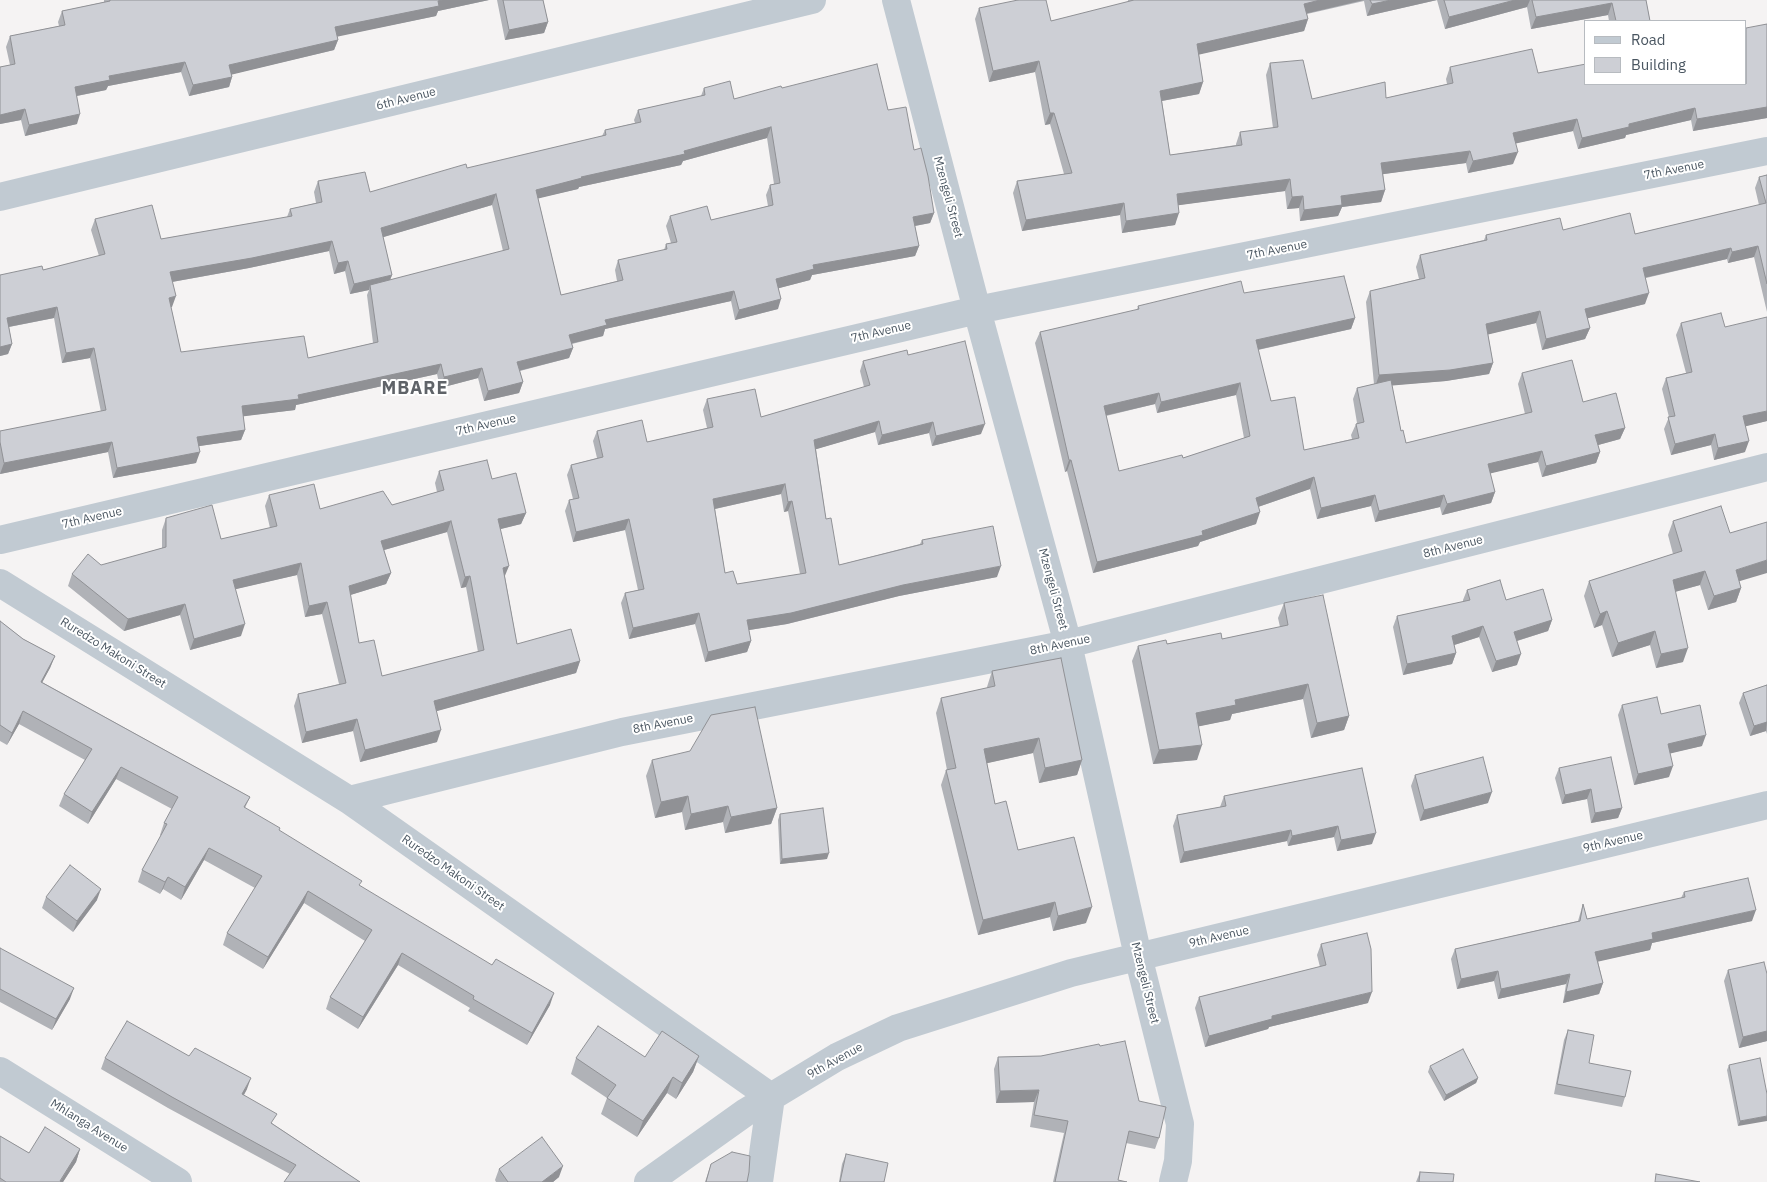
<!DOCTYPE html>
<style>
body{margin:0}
#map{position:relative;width:1767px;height:1182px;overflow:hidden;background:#f5f3f3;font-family:"IBM Plex Sans",sans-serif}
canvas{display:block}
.legend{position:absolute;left:1584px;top:20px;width:162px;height:65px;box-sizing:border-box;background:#fff;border:1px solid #b7bbc0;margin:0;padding:6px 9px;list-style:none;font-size:15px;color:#4a5661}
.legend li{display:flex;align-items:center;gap:10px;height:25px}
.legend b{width:25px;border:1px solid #b7bbc0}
</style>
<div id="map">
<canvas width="1767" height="1182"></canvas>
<ul class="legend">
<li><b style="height:6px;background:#c1cad2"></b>Road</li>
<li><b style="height:14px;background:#cdcfd5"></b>Building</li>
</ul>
</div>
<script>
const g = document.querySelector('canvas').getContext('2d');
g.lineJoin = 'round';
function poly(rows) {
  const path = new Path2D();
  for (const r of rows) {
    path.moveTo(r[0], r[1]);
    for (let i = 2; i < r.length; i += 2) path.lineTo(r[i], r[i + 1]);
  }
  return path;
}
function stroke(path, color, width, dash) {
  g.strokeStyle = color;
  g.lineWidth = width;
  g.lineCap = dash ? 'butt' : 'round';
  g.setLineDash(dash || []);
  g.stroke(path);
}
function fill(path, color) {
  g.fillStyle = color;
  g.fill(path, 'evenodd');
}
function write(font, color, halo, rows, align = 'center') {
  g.font = font + ' "IBM Plex Sans",sans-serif';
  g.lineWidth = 4;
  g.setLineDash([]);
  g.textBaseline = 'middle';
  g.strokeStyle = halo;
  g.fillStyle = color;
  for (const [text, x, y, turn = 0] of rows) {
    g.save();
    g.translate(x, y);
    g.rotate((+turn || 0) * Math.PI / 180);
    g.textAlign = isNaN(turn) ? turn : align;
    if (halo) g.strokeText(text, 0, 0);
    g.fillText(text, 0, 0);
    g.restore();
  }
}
const street = poly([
 [896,0,977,310,1068,644,1138,956,1180,1124,1178,1161,1173,1182],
 [0,197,812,0],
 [0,540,977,310,1767,151],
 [0,583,349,800,771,1097,746,1112,648,1182],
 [349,800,622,732,1068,644,1767,467],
 [0,1071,178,1182],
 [759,1182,771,1097,837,1057,898,1028,1071,973,1767,805]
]);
const wall = poly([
 [104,0,489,0,438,11,436,16,337,36,338,40,334,50,232,74,232,77,229,87,189,96,181,72,108,86,106,90,77,96,77,124,25,136,21,120,0,124,0,67,10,65,6,47,10,36,59,26,58,22,62,11,104,2],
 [497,0,543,0,548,22,544,33,505,40],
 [1128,0,1646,0,1650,21,1609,21,1608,15,1531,29,1527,7,1445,29,1437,0,1367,16,1364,1,1307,14,1308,19,1304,31,1199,54,1203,82,1199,94,1162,101,1170,155,1236,145,1236,144,1240,132,1273,128,1266,75,1270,63,1312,99,1386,98,1447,84,1446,79,1450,67,1538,73,1586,84,1767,24,1767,118,1693,131,1691,120,1626,135,1625,138,1578,149,1573,131,1516,143,1513,164,1468,173,1466,163,1383,174,1385,190,1381,202,1342,207,1338,216,1300,221,1299,208,1287,209,1285,191,1178,205,1175,225,1122,233,1120,215,1022,231,1013,193,1017,181,1064,174,1050,124,1045,125,1035,72,989,82,975,19,979,8,1051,21,1128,2],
 [704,88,734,99,782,88,888,110,914,150,934,213,930,223,915,226,919,246,915,256,812,275,810,280,779,288,778,309,735,320,731,301,605,329,603,336,572,344,573,348,569,358,520,371,523,382,519,393,484,401,478,378,440,388,437,374,296,405,295,410,243,416,245,430,241,440,199,446,196,463,113,478,108,452,0,474,0,431,101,412,90,358,62,363,54,318,9,327,12,344,8,354,0,356,0,275,43,270,99,256,91,230,95,219,161,239,287,217,290,209,316,203,314,192,318,181,370,192,602,136,605,130,635,123,634,120,638,110,701,96],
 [767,138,774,184,770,185,766,195,768,206,711,220,670,216,666,226,671,243,666,244,664,250,618,260,615,270,617,281,561,295,538,198,578,189,579,187,681,165,683,161],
 [492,205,503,251,390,280,392,275,383,237],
 [329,251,334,274,345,271,350,294,369,290,367,295,373,343,308,358,181,352,171,307,172,307,172,282,249,268],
 [1767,175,1767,312,1754,257,1728,263,1727,259,1646,278,1645,304,1587,318,1590,328,1585,339,1542,350,1536,323,1488,334,1493,363,1489,374,1446,381,1392,385,1401,431,1406,443,1525,414,1518,384,1522,373,1583,402,1625,428,1620,439,1598,445,1600,452,1596,463,1542,477,1538,462,1490,473,1495,492,1491,503,1442,515,1440,507,1375,522,1371,506,1317,519,1310,489,1258,507,1256,524,1200,542,1198,546,1093,573,1067,471,1065,472,1035,343,1040,332,1137,310,1138,306,1244,293,1355,318,1351,329,1258,350,1271,401,1304,450,1352,439,1351,435,1356,424,1357,423,1353,399,1357,388,1374,384,1366,302,1370,291,1419,279,1416,267,1420,255,1484,240,1486,235,1563,230,1635,234,1759,205,1755,188,1759,177],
 [1236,395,1244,438,1183,458,1119,471,1106,416,1155,404,1157,413],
 [1681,323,1725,327,1767,421,1745,426,1745,452,1714,460,1711,445,1671,455,1664,429,1669,417,1662,389,1666,378,1686,373,1676,335],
 [908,355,981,434,932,446,929,433,878,445,875,432,816,449,826,519,839,565,920,544,922,540,997,577,899,596,787,624,749,630,751,641,747,652,705,662,695,624,629,639,621,603,625,593,638,590,625,530,573,542,565,511,569,500,573,499,567,475,571,465,597,458,593,441,597,431,647,442,707,428,703,410,707,399,761,417,864,387,860,371,863,361],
 [781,494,784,512,788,511,800,574,737,584,725,573,715,509],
 [439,471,492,479,526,513,521,524,500,529,505,577,517,644,580,661,576,673,436,711,437,742,360,762,353,731,302,743,294,706,298,694,339,684,322,614,305,617,297,575,235,589,241,636,190,650,180,615,124,631,68,586,72,574,162,548,162,530,166,518,221,539,270,528,265,506,269,495,320,509,392,505,437,492,435,483],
 [447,532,461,588,466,587,478,652,382,676,359,643,350,595,386,584,391,573,384,550],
 [1673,521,1739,581,1741,588,1736,602,1708,610,1700,585,1675,592,1683,662,1656,668,1650,645,1612,657,1602,625,1594,628,1584,596,1589,581,1673,554,1668,535],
 [1467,590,1506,600,1552,620,1548,631,1517,641,1517,665,1492,672,1479,637,1454,645,1456,653,1452,664,1403,675,1393,627,1397,616,1463,602,1463,600],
 [1284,603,1349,716,1344,730,1311,738,1303,699,1232,714,1230,720,1199,726,1197,760,1153,764,1132,661,1138,646,1222,639,1280,627,1278,618],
 [0,621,23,639,55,656,50,668,42,682,250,797,245,808,360,886,550,1005,527,1045,468,1011,470,1008,398,965,358,1029,326,1009,330,997,365,941,304,903,263,969,223,945,227,933,255,888,204,860,181,900,163,889,160,894,138,882,142,870,161,835,160,835,164,823,172,809,116,779,88,824,59,806,64,794,85,760,19,724,7,745,0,741],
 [992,671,1082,760,1077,775,1039,783,1033,753,987,763,995,804,1018,850,1086,923,1053,931,1050,917,978,935,941,785,946,770,947,770,936,713,941,698,987,688,987,687],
 [1767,685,1767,734,1766,731,1750,736,1739,703,1743,693],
 [1622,705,1661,714,1702,746,1670,753,1669,777,1634,785,1618,715],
 [652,760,777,808,771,824,725,833,723,822,685,830,682,812,655,818,646,776],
 [1362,768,1372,844,1337,851,1334,837,1288,846,1287,841,1180,863,1173,826,1177,815,1220,807,1224,796],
 [1559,768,1622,808,1618,818,1591,823,1587,799,1562,804,1555,778],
 [1415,775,1488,803,1420,821,1411,786],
 [780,814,827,859,780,864,778,820],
 [1684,892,1752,921,1652,943,1650,950,1598,961,1603,983,1599,994,1563,1003,1566,984,1498,999,1494,981,1457,989,1451,959,1455,949,1578,921,1580,914,1583,904,1587,919,1681,898],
 [46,897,97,900,73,932,42,908],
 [1321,944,1368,1003,1269,1027,1268,1029,1205,1047,1195,1008,1199,997,1320,967,1317,955],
 [0,948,70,999,52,1030,0,1002],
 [1728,970,1767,974,1767,1041,1739,1048,1724,981],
 [1568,1030,1589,1063,1625,1097,1622,1107,1554,1094,1564,1040],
 [1100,1046,1139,1101,1159,1138,1155,1149,1126,1143,1118,1180,1127,1182,1053,1182,1064,1133,1030,1127,1034,1102,996,1103,994,1069,998,1057,1041,1056],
 [699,1056,693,1072,676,1099,667,1093,637,1137,601,1114,607,1098,571,1074,576,1058],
 [105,1058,247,1089,244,1095,273,1124,360,1182,290,1174,168,1108,101,1069],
 [1729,1065,1767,1094,1738,1126,1727,1070],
 [1430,1066,1478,1078,1476,1083,1444,1101,1428,1072],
 [0,1136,29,1153,80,1149,76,1162,63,1182,0,1182],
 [846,1154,884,1182,839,1182,842,1164],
 [711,1164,747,1182,705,1182],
 [499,1169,559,1177,553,1182,496,1182,495,1180],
 [1420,1172,1453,1182,1416,1182]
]);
const shadedWall = poly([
 [442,0,489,0,438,11,436,16,331,38,335,27],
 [1320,0,1364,0,1300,15,1304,4],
 [1391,0,1437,0,1367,16,1372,4],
 [1515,0,1530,0,1527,7,1445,29,1449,17],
 [1612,3,1608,15,1531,29,1536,17],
 [1308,19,1304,31,1193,56,1197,44],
 [548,22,544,33,505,40,509,30],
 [338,40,334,50,226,76,229,65],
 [1039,61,1035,72,989,82,993,71],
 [185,62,181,72,108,86,106,90,71,97,75,87,109,76],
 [232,77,229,87,189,96,193,85],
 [1203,82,1199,94,1156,102,1160,91],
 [1767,107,1767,118,1693,131,1697,119],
 [1695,108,1691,120,1626,135,1625,138,1578,149,1582,138,1629,124],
 [25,109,21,120,0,124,0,115],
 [1050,113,1054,113,1050,124,1045,125],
 [80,114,77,124,25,136,29,125],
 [1577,119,1573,131,1509,145,1513,133],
 [771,127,767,138,683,161,681,165,579,187,578,189,532,200,536,190,581,177,684,151],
 [1470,151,1466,163,1377,175,1381,163],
 [1518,152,1513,164,1468,173,1473,161],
 [1290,179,1285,191,1173,206,1177,194],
 [1385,190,1381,202,1342,207,1338,216,1300,221,1304,210,1341,196],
 [496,194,492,205,377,239,381,228],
 [1303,196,1299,208,1287,209,1292,197],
 [1124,203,1120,215,1022,231,1026,220],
 [934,213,930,223,909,227,913,217],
 [1179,213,1175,225,1122,233,1126,221],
 [332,241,329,251,249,268,166,283,170,272],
 [919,246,915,256,812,275,810,280,772,290,776,279,813,265],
 [1758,246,1754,257,1728,263,1732,252],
 [1731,248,1727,259,1639,279,1643,268],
 [348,261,345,271,334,274,338,263],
 [392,275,388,285,370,285,369,290,350,294,354,284],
 [734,291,731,301,605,329,603,336,565,345,569,335,605,320],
 [1649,293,1645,304,1581,320,1585,309],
 [176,296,172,307,165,309,169,298],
 [781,299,778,309,735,320,739,310],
 [57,307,54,318,3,328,7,318],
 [1540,311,1536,323,1482,336,1486,324],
 [1355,318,1351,329,1252,351,1256,340],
 [1590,328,1585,339,1542,350,1546,339],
 [12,344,8,354,0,356,0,347],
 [94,348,90,358,62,363,66,353],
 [573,348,569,358,514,372,517,362],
 [1493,363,1489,374,1446,381,1375,387,1379,375],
 [441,364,437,374,296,405,295,410,238,417,242,406],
 [482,368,478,378,440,388,444,377],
 [523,382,519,393,484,401,488,391],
 [1240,383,1236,395,1157,413,1161,402],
 [1159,393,1155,404,1099,417,1104,406],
 [1767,411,1767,421,1739,428,1743,416],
 [879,421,875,432,810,451,814,440],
 [933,422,929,433,878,445,882,435],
 [985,424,981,434,932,446,936,436],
 [1625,428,1620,439,1591,447,1595,435],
 [245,430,241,440,193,447,197,437],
 [1715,434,1711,445,1671,455,1675,444],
 [1749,441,1745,452,1714,460,1718,448],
 [112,442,108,452,0,474,4,463],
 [1542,451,1538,462,1484,475,1488,464],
 [200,452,196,463,113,478,117,468],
 [1600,452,1596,463,1542,477,1546,466],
 [1069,460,1071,460,1067,471,1065,472],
 [1314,477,1310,489,1252,509,1256,498],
 [785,484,781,494,710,510,713,499],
 [1495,492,1491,503,1442,515,1447,504],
 [1375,495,1371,506,1317,519,1321,508],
 [1444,495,1440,507,1375,522,1379,511],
 [792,501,788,511,784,512,788,502],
 [1260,512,1256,524,1200,542,1198,546,1093,573,1097,562,1202,531],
 [526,513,521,524,493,531,498,519],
 [629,519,625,530,573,542,576,532],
 [451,521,447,532,377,552,381,541],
 [1767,560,1767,573,1730,584,1736,570],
 [301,563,297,575,228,591,233,580],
 [509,566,504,578,503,568],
 [1001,566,997,577,899,596,787,624,743,631,747,620,903,585],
 [1705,571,1700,585,1667,594,1673,580],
 [391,573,386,584,344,597,349,586],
 [470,576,466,587,461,588,465,577],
 [1741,588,1736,602,1708,610,1714,596],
 [327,602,322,614,305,617,309,606],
 [185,604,180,615,124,631,128,619],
 [1607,611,1602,625,1594,628,1600,614],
 [699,613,695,624,629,639,633,628],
 [1552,620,1548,631,1510,643,1514,632],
 [245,624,241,636,190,650,194,639],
 [1483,626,1479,637,1448,647,1452,636],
 [1655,631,1650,645,1612,657,1618,643],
 [751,641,747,652,705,662,708,652],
 [1688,648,1683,662,1656,668,1661,654],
 [1456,653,1452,664,1403,675,1407,664],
 [1521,654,1517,665,1492,672,1496,661],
 [55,656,50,668,36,694,41,682],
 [580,661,576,673,430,713,434,701],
 [1308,684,1303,699,1232,714,1230,720,1191,728,1196,713,1235,700],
 [23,711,19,724,7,745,12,733],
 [1349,716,1344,730,1311,738,1317,723],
 [357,719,353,731,302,743,306,732],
 [1767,722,1766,731,1750,736,1754,726],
 [441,730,437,742,360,762,365,750],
 [1706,735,1702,746,1664,755,1668,744],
 [1039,738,1033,753,979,765,984,749],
 [1202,745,1197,760,1153,764,1159,750],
 [1082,760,1077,775,1039,783,1045,768],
 [1673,766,1669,777,1634,785,1638,774],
 [121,767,116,779,88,824,92,812],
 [1591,789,1587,799,1562,804,1565,795],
 [1492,792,1488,803,1420,821,1424,810],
 [688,796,682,812,655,818,661,802],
 [728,806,723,822,685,830,691,814],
 [777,808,771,824,725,833,731,817],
 [1622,808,1618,818,1591,823,1595,813],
 [1338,826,1334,837,1288,846,1292,836],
 [1291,830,1287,841,1180,863,1184,852],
 [1376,833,1372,844,1337,851,1341,840],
 [209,848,204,860,181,900,185,887],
 [829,853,827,859,780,864,782,859],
 [168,877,163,889,160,894,165,882],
 [101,889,97,900,73,932,77,921],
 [308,891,304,903,263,969,268,957],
 [1055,902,1050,917,978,935,983,920],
 [1092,907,1086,923,1053,931,1058,916],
 [1756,910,1752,921,1652,943,1650,950,1592,963,1595,952,1652,933],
 [402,953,398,965,358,1029,363,1017],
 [1498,971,1494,981,1457,989,1461,979],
 [1570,974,1566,984,1498,999,1501,989],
 [1603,983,1599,994,1563,1003,1566,992],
 [74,988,70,999,52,1030,56,1019],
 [1372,992,1368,1003,1269,1027,1268,1029,1205,1047,1209,1036,1272,1016],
 [554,993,550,1005,527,1045,532,1033],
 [1767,1031,1767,1041,1739,1048,1743,1037],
 [699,1056,693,1072,676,1099,682,1083],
 [673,1077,667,1093,637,1137,643,1121],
 [251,1078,247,1089,238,1105,242,1094],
 [1478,1078,1476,1083,1444,1101,1446,1095],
 [1039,1090,1034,1102,996,1103,1000,1091],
 [1767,1116,1767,1121,1738,1126,1740,1121],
 [80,1149,76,1162,63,1182,60,1182],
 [563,1166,559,1177,553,1182,542,1182]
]);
const building = poly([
 [110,0,442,0,438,1,439,6,335,27,338,40,229,65,232,77,193,85,185,62,109,76,110,80,75,87,80,114,29,125,25,109,0,115,0,67,15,64,10,36,65,25,62,11,110,1,110,0],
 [503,0,543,0,548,22,509,30,503,0],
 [1018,0,1046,0,1051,21,1134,0,1320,0,1304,4,1308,19,1197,44,1203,82,1160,91,1170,155,1242,145,1240,132,1278,127,1270,63,1303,60,1312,99,1385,82,1386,98,1453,83,1450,67,1532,49,1538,73,1586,64,1586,84,1746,84,1746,28,1767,24,1767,107,1697,119,1695,108,1629,124,1629,127,1582,138,1577,119,1513,133,1518,152,1473,161,1470,151,1381,163,1385,190,1341,196,1342,205,1304,210,1303,196,1292,197,1290,179,1177,194,1179,213,1126,221,1124,203,1026,220,1017,181,1072,173,1054,113,1050,113,1039,61,993,71,979,8,1018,0],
 [1370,0,1391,0,1372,4,1370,0],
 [1444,0,1515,0,1449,17,1444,0],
 [1532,0,1646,0,1650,21,1616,21,1612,3,1536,17,1532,0],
 [877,64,888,110,906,107,914,150,921,148,928,176,934,213,913,217,919,246,813,265,814,269,776,279,781,299,739,310,734,291,605,320,607,325,569,335,573,348,517,362,523,382,488,391,482,368,444,377,441,364,298,395,299,399,242,406,245,430,197,437,200,452,117,468,112,442,4,463,0,442,0,431,106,410,94,348,66,353,57,307,7,318,12,344,0,347,0,275,42,266,43,270,105,254,95,219,152,205,161,239,292,216,290,209,322,202,318,181,365,172,370,192,466,164,467,168,606,135,605,130,641,122,638,110,705,95,704,88,730,81,734,99,781,86,782,88,877,64],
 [771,127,780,183,770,185,773,205,711,220,707,206,670,216,677,242,666,244,667,249,618,260,623,280,561,295,536,190,582,178,581,177,685,154,684,151,771,127],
 [496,194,509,249,370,285,378,342,308,358,304,336,181,352,169,298,176,296,170,272,252,258,332,241,338,263,348,261,354,284,392,275,381,228,496,194],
 [1767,175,1767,284,1758,246,1732,252,1731,248,1643,268,1649,293,1585,309,1590,328,1546,339,1540,311,1486,324,1493,363,1450,370,1379,375,1370,291,1425,278,1420,255,1487,240,1486,235,1560,218,1563,230,1630,213,1635,234,1766,203,1759,177,1767,175],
 [1344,276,1355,318,1256,340,1271,401,1295,397,1304,450,1359,438,1356,424,1364,422,1357,388,1391,380,1401,431,1403,430,1406,443,1532,412,1522,373,1572,360,1583,402,1616,393,1625,428,1595,435,1600,452,1546,466,1542,451,1488,464,1495,492,1447,504,1444,495,1379,511,1375,495,1321,508,1314,477,1256,498,1260,512,1202,531,1203,535,1097,562,1071,460,1069,460,1040,332,1139,309,1138,306,1241,281,1244,293,1344,276],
 [1240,383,1250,436,1183,458,1182,455,1119,471,1104,406,1159,393,1161,402,1240,383],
 [1721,313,1725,327,1767,317,1767,411,1743,416,1749,441,1718,448,1715,434,1675,444,1668,417,1675,416,1666,378,1692,372,1681,323,1721,313],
 [965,341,985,424,936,436,933,422,882,435,879,421,814,440,826,519,831,518,839,565,923,544,922,540,993,526,1001,566,903,585,791,613,747,620,751,641,708,652,699,613,633,628,625,593,644,589,629,519,576,532,569,500,579,498,571,465,603,457,597,431,642,420,647,442,713,427,707,399,755,389,761,417,870,385,863,361,907,350,908,355,965,341],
 [785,484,788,502,792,501,806,573,737,584,733,571,725,573,713,499,785,484],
 [487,460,492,479,516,473,526,513,498,519,509,566,503,568,517,644,571,629,580,661,434,701,441,730,365,750,357,719,306,732,298,694,346,683,327,602,309,606,301,563,233,580,245,624,194,639,185,604,128,619,72,574,88,554,101,565,166,547,166,518,212,505,221,539,277,526,269,495,314,484,320,509,383,491,392,505,444,490,439,471,487,460],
 [451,521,465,577,470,576,484,650,382,676,374,640,359,643,349,586,391,573,381,541,451,521],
 [1721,506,1730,533,1767,522,1767,560,1736,570,1741,588,1714,596,1705,571,1673,580,1688,648,1661,654,1655,631,1618,643,1607,611,1600,614,1589,581,1682,551,1673,521,1721,506],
 [1500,580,1506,600,1543,589,1552,620,1514,632,1521,654,1496,661,1483,626,1452,636,1456,653,1407,664,1397,616,1470,600,1467,590,1500,580],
 [1323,595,1349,716,1317,723,1308,684,1235,700,1236,705,1196,713,1202,745,1159,750,1138,646,1166,640,1167,644,1221,633,1222,639,1288,625,1284,603,1323,595],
 [0,621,23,639,55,656,41,682,250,797,244,807,280,828,279,830,362,881,359,885,492,965,496,959,554,993,532,1033,473,999,474,996,402,953,363,1017,330,997,372,930,308,891,268,957,227,933,262,876,209,848,185,887,168,877,165,882,142,870,167,824,164,823,178,797,121,767,92,812,64,794,92,749,23,711,12,733,0,725,0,621],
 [1061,658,1082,760,1045,768,1039,738,984,749,995,804,1006,801,1018,850,1074,837,1092,907,1058,916,1055,902,983,920,946,770,956,768,941,698,995,686,992,671,1061,658],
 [1767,685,1767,722,1754,726,1743,693,1767,685],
 [1657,697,1661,714,1700,705,1706,735,1668,744,1673,766,1638,774,1622,705,1657,697],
 [755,707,777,808,731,817,728,806,691,814,688,796,661,802,652,760,690,751,711,715,755,707],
 [1483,757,1492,792,1424,810,1415,775,1483,757],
 [1611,757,1622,808,1595,813,1591,789,1565,795,1559,768,1611,757],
 [1362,768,1376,833,1341,840,1338,826,1292,836,1291,830,1184,852,1177,815,1226,806,1224,796,1362,768],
 [823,808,829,853,782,859,780,814,823,808],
 [70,865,101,889,77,921,46,897,70,865],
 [1748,878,1756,910,1652,933,1653,939,1595,952,1603,983,1566,992,1570,974,1501,989,1498,971,1461,979,1455,949,1580,921,1583,904,1587,919,1685,897,1684,892,1748,878],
 [1367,933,1371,949,1372,992,1272,1016,1272,1019,1209,1036,1199,997,1326,965,1321,944,1367,933],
 [0,948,74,988,56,1019,0,989,0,948],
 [1764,962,1767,974,1767,1031,1743,1037,1728,970,1764,962],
 [127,1021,189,1056,195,1048,251,1078,242,1094,277,1114,271,1123,360,1182,284,1182,296,1165,172,1097,105,1058,127,1021],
 [598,1026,645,1057,662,1031,699,1056,682,1083,673,1077,643,1121,607,1098,616,1085,576,1058,598,1026],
 [1568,1030,1594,1035,1589,1063,1631,1071,1625,1097,1557,1084,1568,1030],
 [1125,1041,1139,1101,1166,1107,1159,1138,1129,1131,1118,1180,1127,1182,1055,1182,1068,1121,1034,1115,1039,1090,1000,1091,998,1057,1041,1056,1099,1044,1100,1046,1125,1041],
 [1463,1049,1478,1078,1446,1095,1430,1066,1463,1049],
 [1760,1058,1767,1094,1767,1116,1740,1121,1729,1065,1760,1058],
 [45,1127,80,1149,60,1181,62,1182,6,1182,0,1178,0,1136,29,1153,45,1127],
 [542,1137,563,1166,542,1182,508,1182,499,1169,542,1137],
 [732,1152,750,1156,749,1172,747,1182,706,1182,711,1164,732,1152],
 [846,1154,888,1163,884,1182,840,1182,846,1154],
 [1420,1172,1454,1174,1453,1182,1419,1182,1420,1172],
 [1656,1174,1700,1182,1655,1182,1656,1174]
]);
const streetNames = [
 ["6th Avenue",406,99,-14],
 ["7th Avenue",1674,170,-11],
 ["Mzengeli Street",948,197,75],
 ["7th Avenue",1277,250,-11],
 ["7th Avenue",881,332,-13],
 ["7th Avenue",486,425,-13],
 ["7th Avenue",92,518,-13],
 ["8th Avenue",1453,547,-14],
 ["Mzengeli Street",1053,589,75],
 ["8th Avenue",1060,645,-12],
 ["Ruredzo Makoni Street",113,653,32],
 ["8th Avenue",663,724,-11],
 ["9th Avenue",1613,842,-13],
 ["Ruredzo Makoni Street",453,873,35],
 ["9th Avenue",1219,937,-13],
 ["Mzengeli Street",1145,983,76],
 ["9th Avenue",835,1061,-29],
 ["Mhlanga Avenue",89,1126,32]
];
const districtNames = [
 ["MBARE",415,389]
];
stroke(street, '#c1cad2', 28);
fill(wall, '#b0b2b7');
fill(shadedWall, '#909195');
fill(building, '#cdcfd5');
stroke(building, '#909195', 1);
write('12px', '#4a5661', '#fff', streetNames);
g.letterSpacing = '1px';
write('bold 18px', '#5f6368', '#fff', districtNames);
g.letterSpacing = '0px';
</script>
